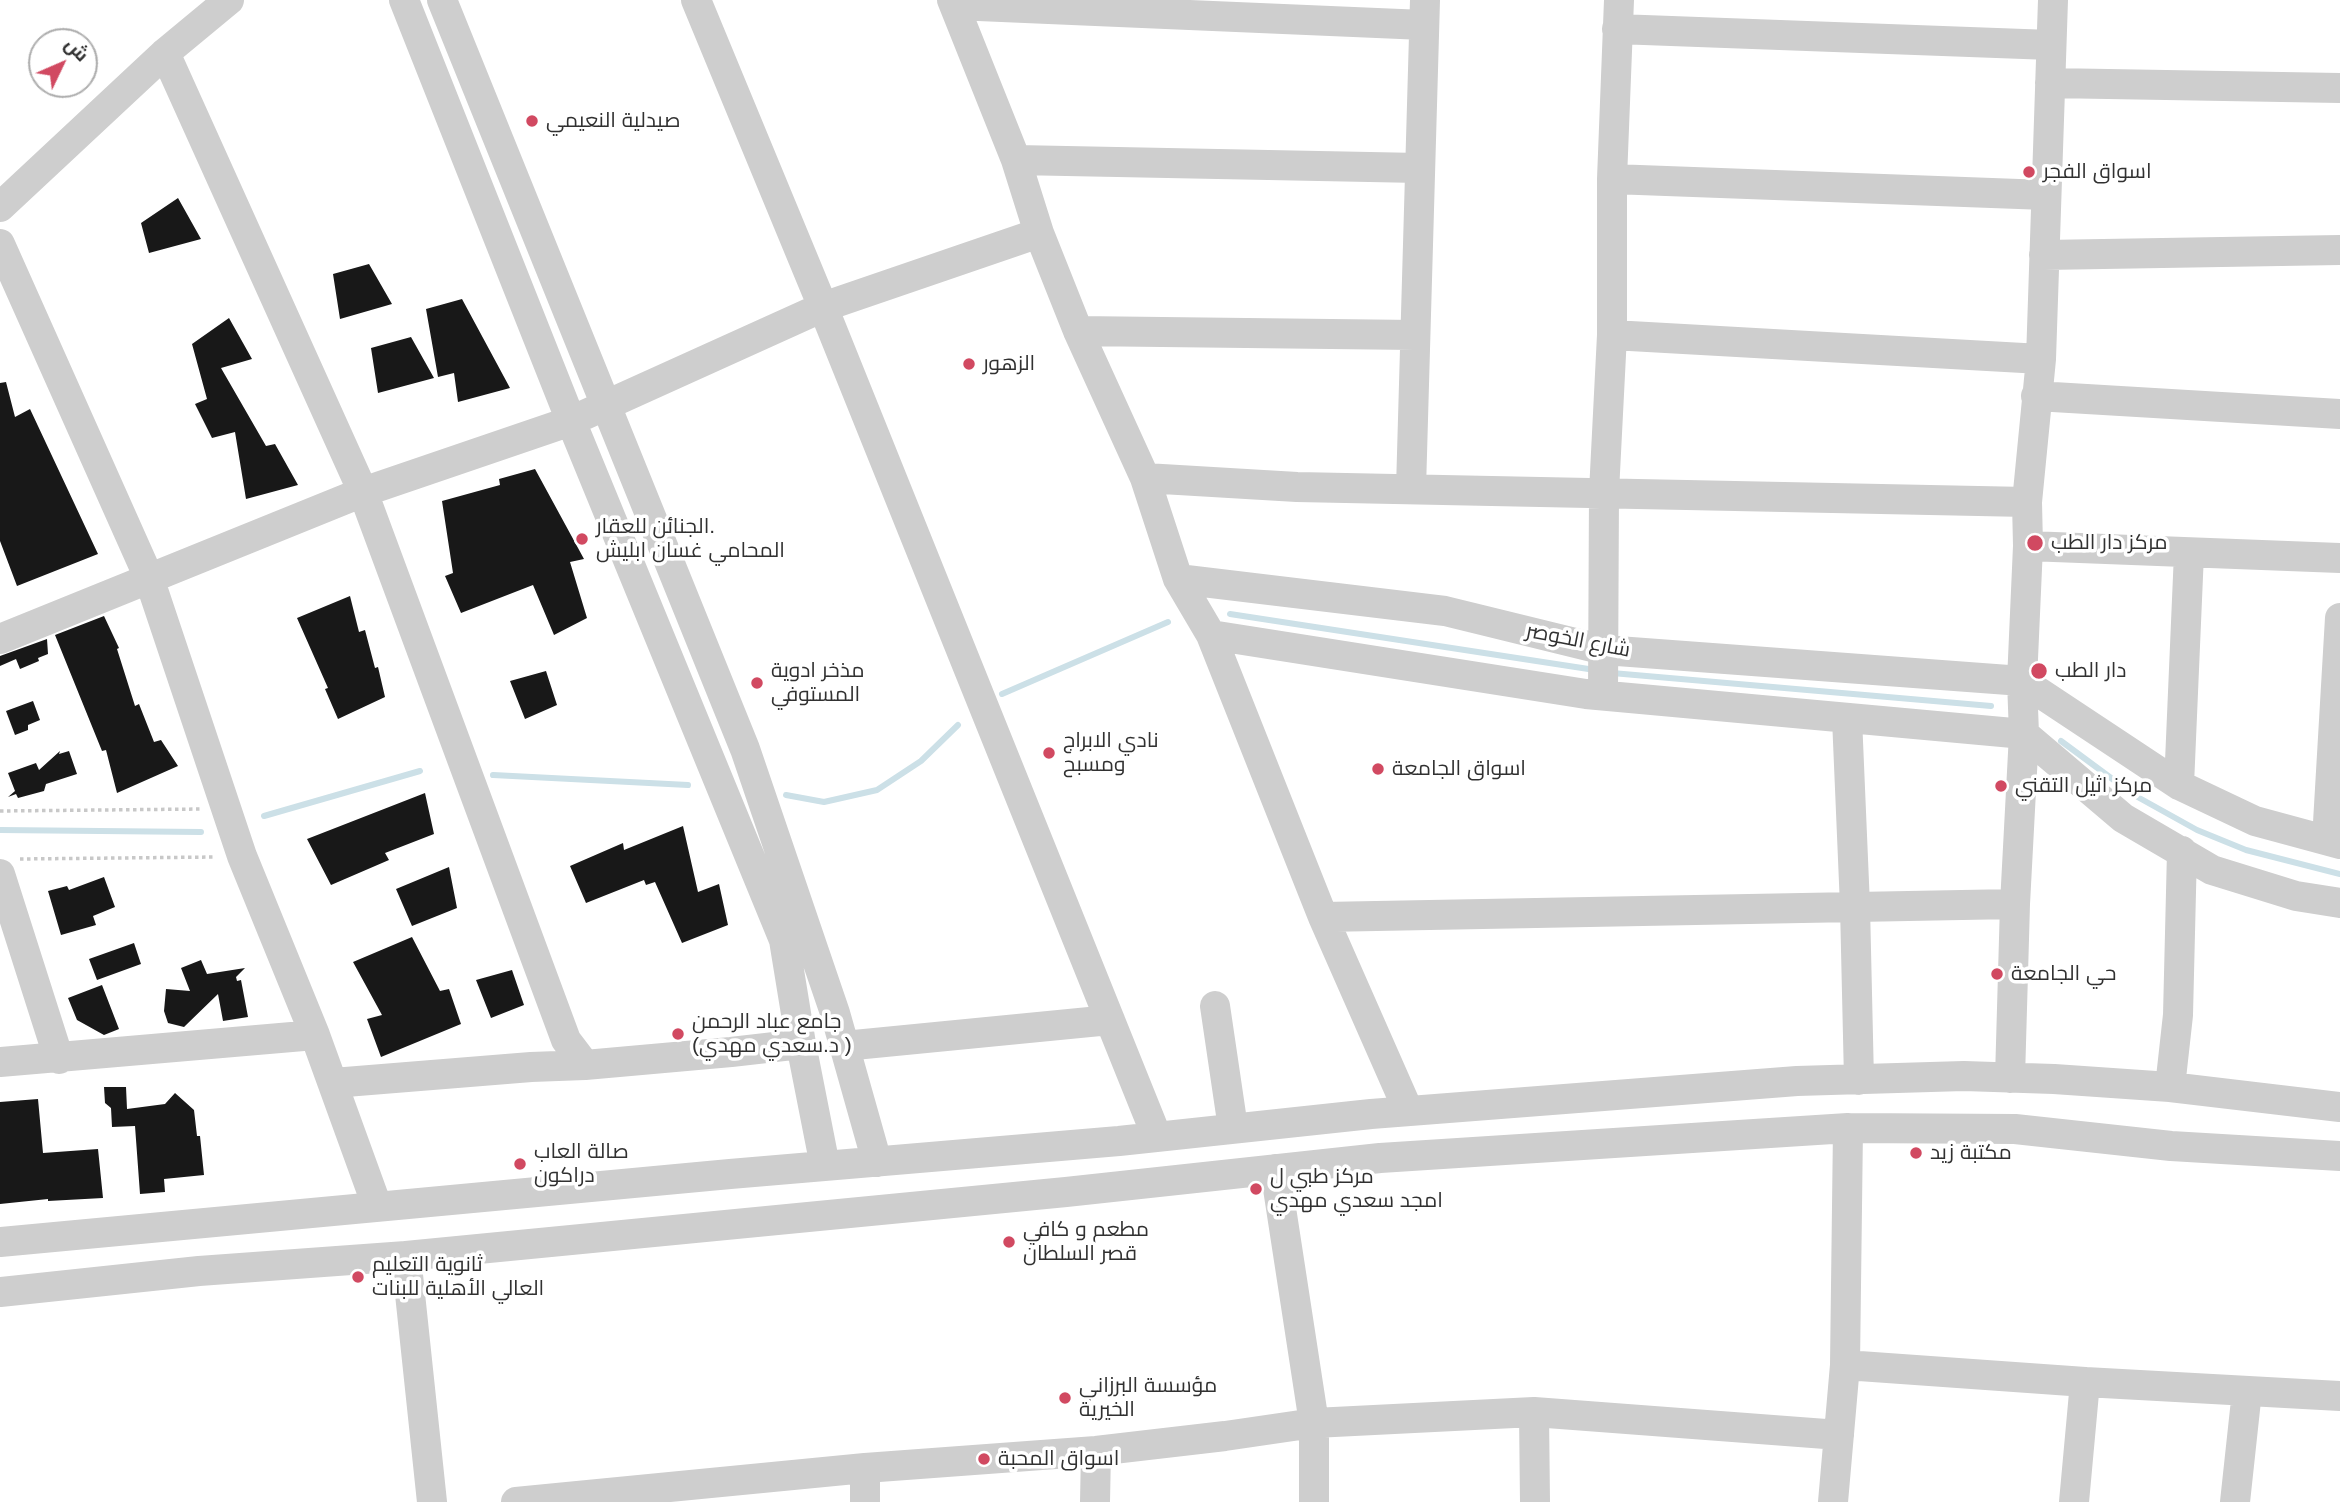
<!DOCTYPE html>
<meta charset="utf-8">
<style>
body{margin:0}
#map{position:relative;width:2340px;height:1502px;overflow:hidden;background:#fff;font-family:Arial,Cairo,sans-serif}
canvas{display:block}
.north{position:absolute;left:28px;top:28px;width:70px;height:70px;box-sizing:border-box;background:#fff;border:2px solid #adadad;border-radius:50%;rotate:46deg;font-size:19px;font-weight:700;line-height:28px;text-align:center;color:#313131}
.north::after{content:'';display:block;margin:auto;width:24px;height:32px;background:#d14961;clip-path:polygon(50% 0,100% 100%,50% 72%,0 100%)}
</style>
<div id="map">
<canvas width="2340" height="1502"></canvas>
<div class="north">ش</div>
</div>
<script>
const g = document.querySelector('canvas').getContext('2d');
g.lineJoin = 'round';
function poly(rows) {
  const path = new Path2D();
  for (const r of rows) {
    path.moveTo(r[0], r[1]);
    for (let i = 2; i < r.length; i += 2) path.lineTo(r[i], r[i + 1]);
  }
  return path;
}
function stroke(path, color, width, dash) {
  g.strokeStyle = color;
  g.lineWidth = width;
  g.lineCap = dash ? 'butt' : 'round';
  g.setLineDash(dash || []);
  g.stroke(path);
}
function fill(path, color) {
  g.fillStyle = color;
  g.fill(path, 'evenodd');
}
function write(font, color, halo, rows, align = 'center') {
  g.font = font + ' Arial,Cairo,sans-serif';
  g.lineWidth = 7;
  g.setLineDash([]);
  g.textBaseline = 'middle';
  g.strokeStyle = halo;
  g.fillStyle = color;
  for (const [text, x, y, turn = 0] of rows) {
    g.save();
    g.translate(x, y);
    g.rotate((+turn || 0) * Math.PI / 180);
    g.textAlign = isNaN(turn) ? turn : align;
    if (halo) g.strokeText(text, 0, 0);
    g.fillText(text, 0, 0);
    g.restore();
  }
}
const stream = poly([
 [1230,614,1595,670],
 [1612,673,1991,706],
 [1002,694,1168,622],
 [2061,741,2134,795,2197,830,2246,850,2340,874],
 [493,775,688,785],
 [786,795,824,802,877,790,921,761,958,725],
 [264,816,420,771],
 [0,830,201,832]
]);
const building = poly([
 [178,198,201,239,149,253,141,223],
 [369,264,392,304,340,319,333,274],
 [462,299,510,388,458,402,454,373,438,377,426,309],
 [229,318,252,359,221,368,266,446,275,444,298,485,246,499,235,432,212,438,195,404,207,399,192,344],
 [411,337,434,378,378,393,371,348],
 [6,382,15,417,30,409,98,554,17,586,0,541,0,383],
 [535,469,584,559,570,562,587,618,554,635,533,585,461,613,445,576,453,573,442,501,500,485,499,479],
 [350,596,359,632,365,630,375,668,378,667,385,697,338,719,325,689,328,688,297,618],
 [104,616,119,648,117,649,135,706,139,704,154,742,161,740,178,766,117,793,106,750,102,751,55,635],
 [47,639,48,654,38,658,39,661,20,669,16,659,0,666,0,656],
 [546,671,557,705,525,719,510,681],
 [33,701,40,720,28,725,28,730,15,735,6,711],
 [60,751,59,754,69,751,77,774,46,784,44,791,18,798,16,794,8,797,15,791,8,773,36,763,39,770],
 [425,793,434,834,385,853,389,860,331,885,307,839],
 [683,826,698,892,719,884,728,925,682,943,655,882,646,885,644,880,586,903,570,866,623,843,624,850],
 [449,867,457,908,412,926,396,889],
 [104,877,115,907,93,916,96,925,61,935,48,891,67,886,69,890],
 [412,937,440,991,449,989,461,1024,381,1057,367,1019,382,1015,353,962],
 [134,943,141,964,97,980,89,959],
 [201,960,207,974,245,968,236,977,237,981,241,980,248,1017,223,1021,218,994,184,1027,168,1023,164,1011,166,989,190,991,181,968],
 [512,970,524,1005,491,1018,476,980],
 [102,985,119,1029,104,1035,77,1020,68,998],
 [104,1087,126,1087,127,1109,165,1104,175,1093,194,1110,197,1136,200,1136,204,1175,164,1179,165,1192,140,1194,135,1126,112,1127,111,1108,105,1103],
 [38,1099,43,1153,98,1149,103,1198,48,1201,48,1199,0,1204,0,1102]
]);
const path = poly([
 [0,811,202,809],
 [20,859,215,857]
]);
const minor = poly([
 [404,0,571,421,784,940,801,1044,825,1166],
 [442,0,745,749,835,1013,877,1162],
 [696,0,823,307,1157,1137],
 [952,0,1016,160,1039,233,1078,331,1145,478,1178,579,1211,635,1323,917,1408,1110],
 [955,5,1424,25],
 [1617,29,2051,45],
 [165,53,363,492,566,1040,585,1065],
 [2050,83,2340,88],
 [1016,160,1420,168],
 [1612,179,2046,195],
 [0,207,165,53,229,0],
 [0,244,149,578,242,856,315,1035,377,1206],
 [2044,255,2340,250],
 [1078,331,1415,335],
 [1612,335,2041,359],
 [2036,396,2340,414],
 [1145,478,1297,487,2027,502],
 [1411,489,1425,0],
 [2028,546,2340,558],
 [1178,579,1445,611,1604,650,2022,681,2179,785,2255,821,2340,844],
 [1211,635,1586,694,2024,734,2123,818,2212,870,2296,896,2340,903],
 [0,639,363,492,571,421,823,307,1039,233],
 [1603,695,1604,492,1612,335,1612,179,1619,0],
 [1847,718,1855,906,1859,1080],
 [2179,785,2189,553],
 [2327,840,2340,618],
 [0,874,59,1059],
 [1323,917,2015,904],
 [1215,1006,1233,1128],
 [844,1046,1110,1020],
 [0,1062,315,1035],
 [2010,1078,2015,904,2024,734,2022,681,2028,546,2027,502,2041,359,2053,0],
 [333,1083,531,1067,585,1065,731,1052,801,1044],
 [2170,1087,2178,1015,2182,851],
 [1275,1169,1314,1423,1314,1502],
 [0,1242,730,1174,1119,1141,1371,1114,1797,1081,1964,1076,2054,1079,2170,1087,2340,1107],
 [406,1256,432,1502],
 [0,1292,199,1271,406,1256,1066,1192,1380,1158,1848,1128,2015,1129,2171,1146,2340,1156],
 [1845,1365,2085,1382,2340,1396],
 [1534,1412,1535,1502],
 [865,1468,865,1502],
 [516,1502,865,1468,1096,1451,1225,1436,1314,1423,1534,1412,1839,1435],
 [1095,1502,1096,1451],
 [1833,1502,1845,1365,1848,1128],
 [2074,1502,2085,1382],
 [2235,1502,2247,1391]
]);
const markers = [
 [532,121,7,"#d14961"],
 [2029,172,7,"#d14961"],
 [969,364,7,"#d14961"],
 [582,539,7,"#d14961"],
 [2035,543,9,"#d14961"],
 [2039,671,9,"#d14961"],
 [757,683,7,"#d14961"],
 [1049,753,7,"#d14961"],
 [1378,769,7,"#d14961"],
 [2001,786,7,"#d14961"],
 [1997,974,7,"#d14961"],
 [678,1034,7,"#d14961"],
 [1916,1153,7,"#d14961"],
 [520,1164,7,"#d14961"],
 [1256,1189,7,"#d14961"],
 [1009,1242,7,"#d14961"],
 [358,1277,7,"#d14961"],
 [1065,1398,7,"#d14961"],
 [984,1459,7,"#d14961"]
];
const poiNames = [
 ["صيدلية النعيمي",546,121],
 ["اسواق الفجر",2043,172],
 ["الزهور",983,364],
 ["الجنائن للعقار.",596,527],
 ["المحامي غسان ابليش",596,551],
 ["مركز دار الطب",2051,543],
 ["مذخر ادویة",771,671],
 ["المستوفي",771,695],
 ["دار الطب",2055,671],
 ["نادي الابراج",1063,741],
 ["ومسبح",1063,765],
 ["اسواق الجامعة",1392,769],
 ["مركز اثيل التقني",2015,786],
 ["حي الجامعة",2011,974],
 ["جامع عباد الرحمن",692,1022],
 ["(د.سعدي مهدي )",692,1046],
 ["صالة العاب",534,1152],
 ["دراكون",534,1176],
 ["مكتبة زيد",1930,1153],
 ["مركز طبي ل",1270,1177],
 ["امجد سعدي مهدي",1270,1201],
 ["مطعم و كافي",1023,1230],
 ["قصر السلطان",1023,1254],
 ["ثانوية التعليم",372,1265],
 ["العالي الأهلية للبنات",372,1289],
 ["مؤسسة البرزاني",1079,1386],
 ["الخيرية",1079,1410],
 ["اسواق المحبة",998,1459]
];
const streetNames = [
 ["شارع الخوصر",1578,641,11]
];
stroke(stream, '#cce0e7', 6);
fill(building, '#181818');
stroke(path, '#c8c8c8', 3.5, [3.5, 3.5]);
stroke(minor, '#cecece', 30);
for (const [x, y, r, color] of markers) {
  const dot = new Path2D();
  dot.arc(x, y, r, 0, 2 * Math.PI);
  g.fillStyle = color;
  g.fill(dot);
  stroke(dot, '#fff', 2.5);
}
write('21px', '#313131', '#fff', poiNames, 'left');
write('21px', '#313131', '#fff', streetNames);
</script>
